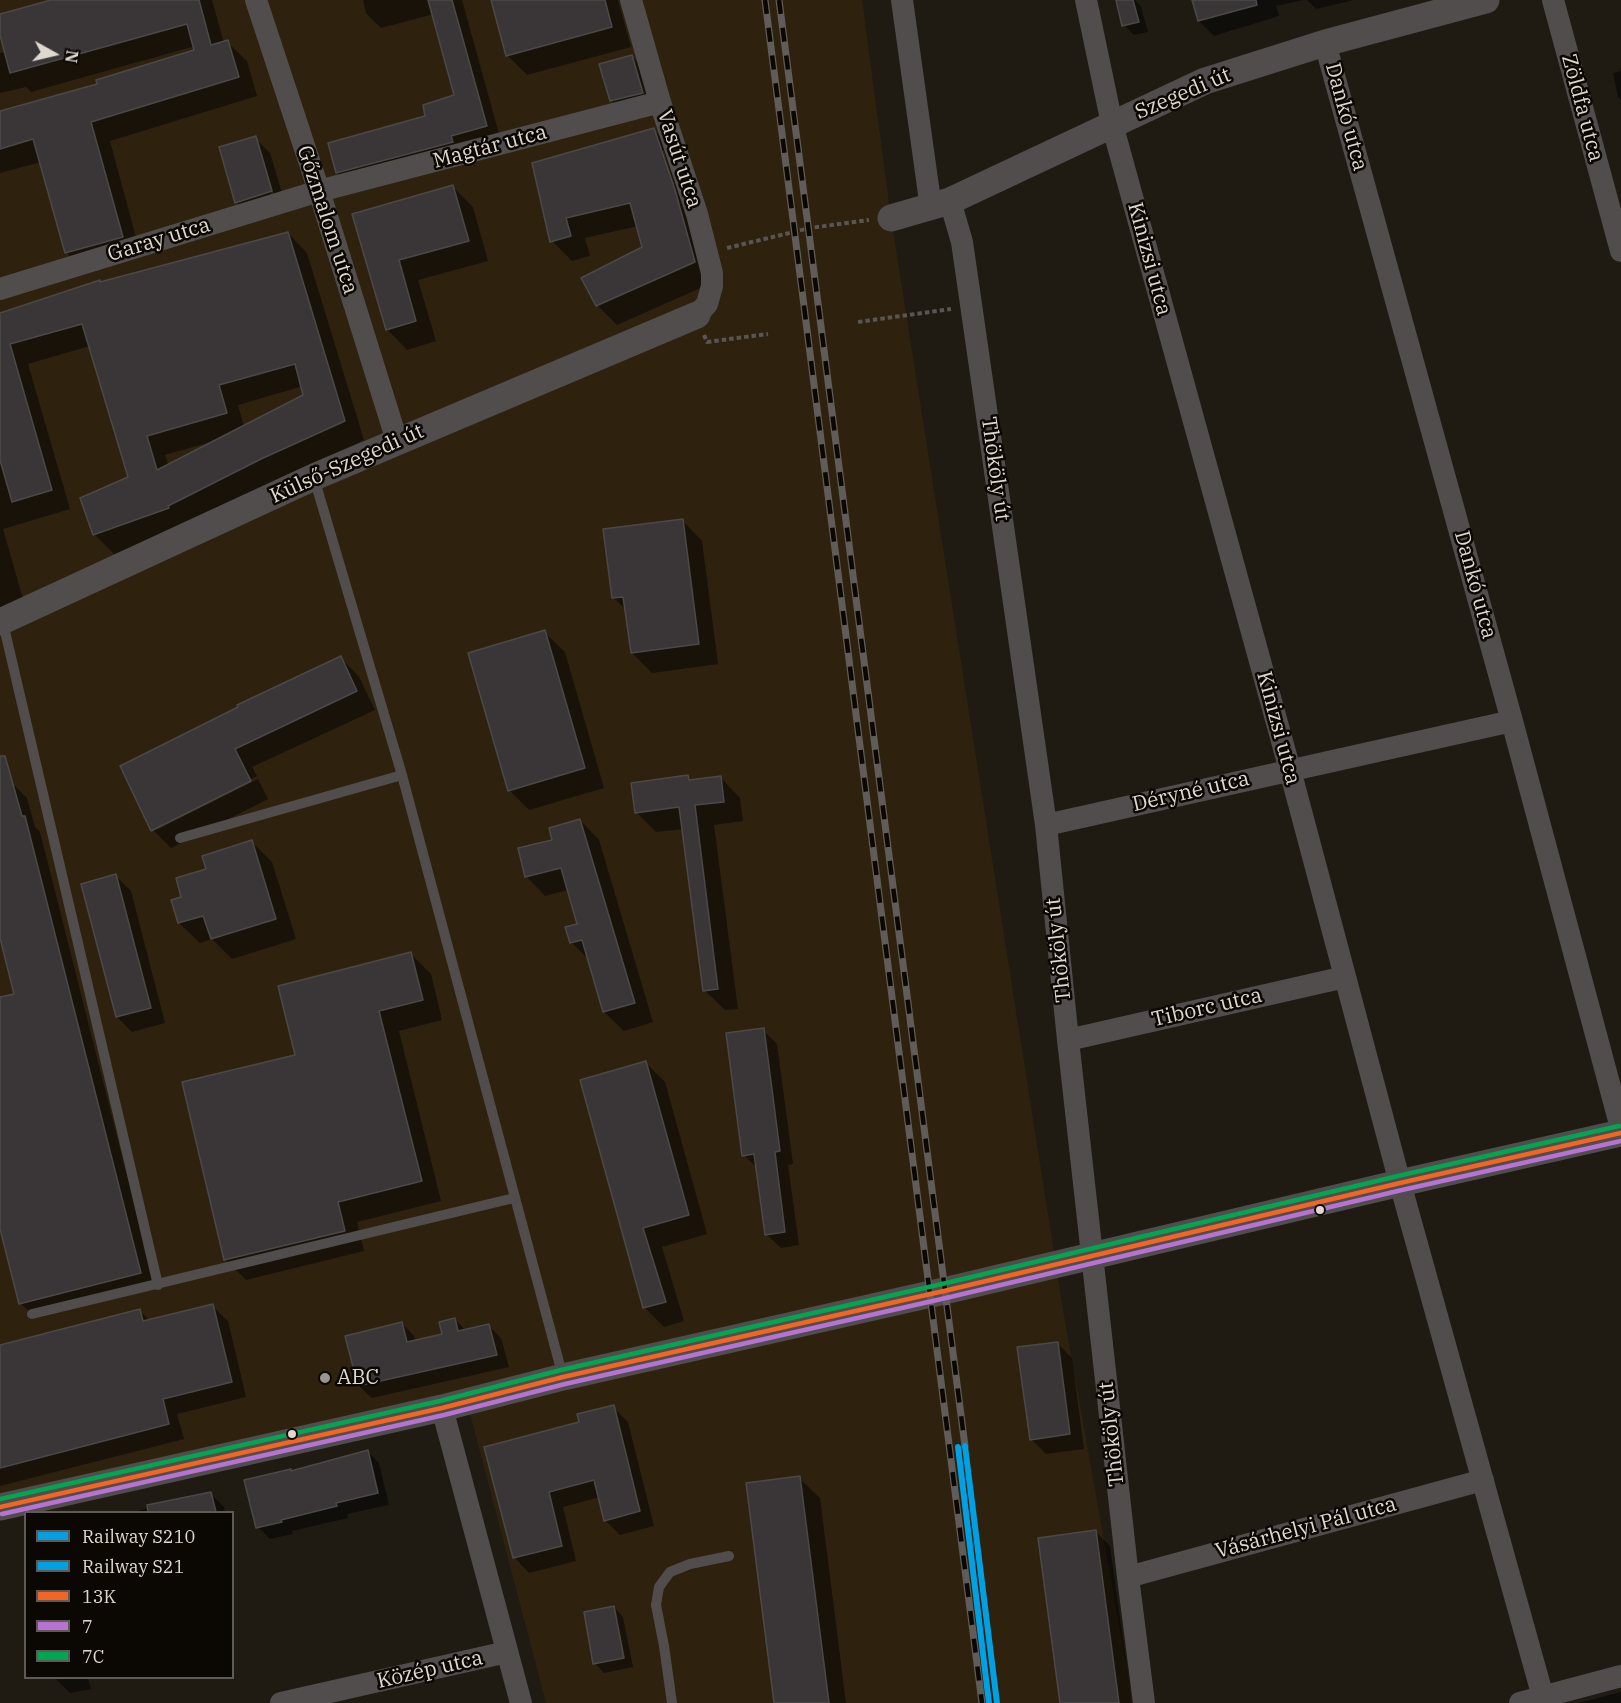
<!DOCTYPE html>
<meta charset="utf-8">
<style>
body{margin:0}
#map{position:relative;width:1621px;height:1703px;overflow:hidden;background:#1f1b13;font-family:"IBM Plex Serif",serif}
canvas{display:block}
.legend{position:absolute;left:24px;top:1511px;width:210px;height:168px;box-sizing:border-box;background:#0b0703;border:2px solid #5f5b54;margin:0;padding:8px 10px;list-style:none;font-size:18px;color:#ded8ce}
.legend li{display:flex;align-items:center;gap:12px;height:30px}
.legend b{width:30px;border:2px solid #5f5b54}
.north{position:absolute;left:24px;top:24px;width:60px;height:60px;-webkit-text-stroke:4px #0b0703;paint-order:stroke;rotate:98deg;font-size:16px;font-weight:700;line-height:24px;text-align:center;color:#ded8ce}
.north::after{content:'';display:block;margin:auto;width:21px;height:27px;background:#ded8ce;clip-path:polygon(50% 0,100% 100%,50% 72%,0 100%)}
</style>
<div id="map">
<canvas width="1621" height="1703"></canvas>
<ul class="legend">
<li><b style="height:8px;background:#00a0e3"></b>Railway S210</li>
<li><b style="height:8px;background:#00a0e3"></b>Railway S21</li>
<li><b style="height:8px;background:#f26522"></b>13K</li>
<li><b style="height:8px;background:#b673d3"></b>7</li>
<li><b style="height:8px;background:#00a651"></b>7C</li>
</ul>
<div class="north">N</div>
</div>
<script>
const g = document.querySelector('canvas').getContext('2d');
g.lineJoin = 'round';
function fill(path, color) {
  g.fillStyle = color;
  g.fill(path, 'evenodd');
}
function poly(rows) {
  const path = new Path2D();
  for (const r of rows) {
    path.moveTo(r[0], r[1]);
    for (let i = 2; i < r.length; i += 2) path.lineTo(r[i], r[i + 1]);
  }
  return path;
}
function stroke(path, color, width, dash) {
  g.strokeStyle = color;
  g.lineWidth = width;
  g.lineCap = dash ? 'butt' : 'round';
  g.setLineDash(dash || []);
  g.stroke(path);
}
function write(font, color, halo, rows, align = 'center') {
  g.font = font + ' "IBM Plex Serif",serif';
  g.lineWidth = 5;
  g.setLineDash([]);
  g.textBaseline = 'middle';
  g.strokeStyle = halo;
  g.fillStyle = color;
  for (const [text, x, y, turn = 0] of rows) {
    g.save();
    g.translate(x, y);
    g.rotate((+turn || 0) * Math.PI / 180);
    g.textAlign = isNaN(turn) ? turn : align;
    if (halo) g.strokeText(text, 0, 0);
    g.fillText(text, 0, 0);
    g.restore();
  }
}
const built = poly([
 [0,0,862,0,891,218,1064,1316,1133,1703,546,1703,468,1406,0,1519]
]);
const shadow = poly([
 [57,0,212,0,224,43,227,42,247,61,257,96,110,141,141,256,85,272,66,252,41,162,0,173,0,112,99,85,196,51,195,46,31,92,26,87,0,93,0,53,6,52,0,29,0,16],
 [363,0,462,0,501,141,352,187,337,172,427,117,456,96,434,14,381,28,366,13],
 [492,0,618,0,631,47,527,75,507,55],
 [1119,0,1135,0,1141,7,1148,32,1134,35,1124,25],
 [1193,0,1304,0,1276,6,1279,16,1214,36,1199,21],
 [1307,0,1354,0,1316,9],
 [632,57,642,66,651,102,621,110,611,100],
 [1621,71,1621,100,1618,97,1613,73],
 [654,130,674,150,714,282,617,325,597,305,644,248,638,226,585,238,590,256,572,261,552,241,534,164],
 [660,151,664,151,678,196,676,197],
 [255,138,270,153,286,206,251,217,236,202],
 [259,154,262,154,275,198,273,199],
 [452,186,473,207,488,261,418,280,436,341,407,350,387,329,354,215],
 [288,233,307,253,364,440,280,478,187,528,114,554,95,535,82,499,129,478,90,346,28,364,70,509,3,529,25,606,0,613,0,315,101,283],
 [303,386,305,395,244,427,238,405],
 [214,441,169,466,165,455],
 [682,520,702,541,718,664,652,673,632,653,627,611,614,598],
 [544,632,565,652,604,788,529,810,509,790],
 [341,658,359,677,375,710,252,767,257,776,158,826,158,829,258,779,268,799,171,848,153,830,122,767],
 [688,777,692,781,720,777,740,798,743,821,714,825,738,1009,725,1010,704,990,684,829,656,832,636,812],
 [12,783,27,798,35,827,40,832,155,1287,36,1318,20,1303,0,1223,0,999,16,995,0,932,0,786],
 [580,820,599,840,653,1022,624,1031,604,1012,589,960,571,942,579,925,568,890,545,896,526,876],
 [252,842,272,862,296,939,232,959,212,939,200,943,179,923,183,898,208,870],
 [116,876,131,891,165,1023,132,1032,117,1017],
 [410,953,431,974,442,1020,399,1031,441,1201,357,1222,364,1251,246,1280,225,1259,297,1056],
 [763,1030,777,1044,793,1164,788,1165,799,1245,781,1248,766,1234,758,1169,744,1155],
 [646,1063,665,1082,707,1234,662,1247,684,1321,664,1327,645,1308,582,1081],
 [212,1306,228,1321,246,1397,177,1414,184,1439,0,1486,0,1346,139,1310,150,1321],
 [455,1319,466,1331,488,1325,501,1338,509,1367,372,1398,359,1386,402,1323,414,1336,416,1341,444,1335],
 [1057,1343,1072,1358,1084,1449,1046,1454,1031,1439],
 [613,1407,628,1422,654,1526,620,1535,605,1520,600,1497,563,1507,576,1561,529,1573,514,1557,581,1423],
 [367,1451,379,1463,389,1505,347,1514,348,1518,292,1531,293,1534,270,1539,258,1527,292,1472],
 [799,1478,820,1498,846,1703,776,1703],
 [211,1494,224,1507,225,1512,133,1512],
 [1095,1531,1110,1546,1132,1703,1062,1703],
 [614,1607,623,1617,633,1667,604,1673,595,1663],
 [55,1678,88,1678,91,1689,70,1693],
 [1621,1692,1621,1703,1578,1703]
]);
const building = poly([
 [51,0,199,0,211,45,228,40,239,77,91,122,123,237,65,253,33,139,0,149,0,111,97,84,96,80,194,50,187,24,10,73,0,35,0,14,51,0],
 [428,0,452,0,487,126,451,136,453,142,336,173,328,143,425,116,423,105,454,95,428,0],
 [491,0,605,0,612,27,506,56,491,0],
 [1116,0,1133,0,1139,22,1122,26,1116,0],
 [1192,0,1256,0,1257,5,1198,21,1192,0],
 [632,55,643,93,610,101,599,64,632,55],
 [654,128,675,190,695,262,596,306,581,278,642,247,630,203,566,218,571,236,550,242,532,163,654,128],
 [256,136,272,191,235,203,219,147,256,136],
 [453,185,469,241,399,260,416,321,386,330,352,214,453,185],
 [288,232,345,421,261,459,168,506,169,508,93,535,80,498,128,477,82,324,10,344,52,490,12,502,0,460,0,313,100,280,100,282,288,232],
 [295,364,303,395,157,470,147,436,227,413,219,385,295,364],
 [683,519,699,644,631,653,623,597,612,598,603,529,683,519],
 [545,630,585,768,508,791,468,653,545,630],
 [341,656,357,691,235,749,251,781,151,831,120,766,238,707,237,705,341,656],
 [0,756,5,756,22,816,25,816,141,1273,19,1304,0,1229,0,997,14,994,0,938,0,756],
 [688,775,689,780,721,776,724,802,695,805,718,989,703,991,679,807,635,813,631,783,688,775],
 [580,819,635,1003,603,1012,582,940,570,943,565,927,577,924,561,868,525,877,518,848,552,840,549,828,580,819],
 [252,840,276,919,211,939,203,916,178,923,171,900,181,897,176,878,206,869,202,856,252,840],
 [116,874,151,1008,116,1017,81,884,116,874],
 [411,952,423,1000,379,1011,422,1181,338,1202,345,1231,224,1260,182,1082,295,1055,278,986,411,952],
 [764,1028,780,1151,775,1152,785,1232,765,1235,754,1154,742,1156,726,1033,764,1028],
 [646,1061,689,1215,643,1228,666,1302,643,1308,580,1080,646,1061],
 [213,1304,232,1382,163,1399,169,1424,0,1468,0,1345,140,1309,143,1321,213,1304],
 [455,1318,458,1331,489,1324,497,1355,358,1386,345,1336,402,1322,407,1342,442,1334,439,1322,455,1318],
 [1058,1342,1070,1434,1030,1440,1017,1347,1058,1342],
 [614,1405,640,1511,604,1521,594,1480,549,1492,562,1546,513,1558,484,1447,579,1422,577,1414,614,1405],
 [368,1450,378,1493,336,1503,337,1506,281,1520,282,1522,256,1528,244,1480,291,1469,291,1471,368,1450],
 [800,1476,829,1703,774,1703,746,1483,800,1476],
 [211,1492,216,1512,148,1512,147,1505,211,1492],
 [1096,1530,1119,1703,1060,1703,1038,1538,1096,1530],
 [614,1606,624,1658,593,1664,584,1612,614,1606]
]);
const path = poly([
 [727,248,810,228,869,220],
 [858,322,951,309],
 [704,335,707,342,768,334]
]);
const service = poly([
 [314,478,402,775,563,1377],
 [3,623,158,1285],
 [180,838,402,775],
 [32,1314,514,1198],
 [672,1703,664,1646,656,1605,659,1587,670,1572,690,1564,729,1556]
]);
const minor = poly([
 [256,0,319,191,397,441],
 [631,0,660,102,697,214,712,273,712,286,707,304,697,315],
 [902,0,931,208],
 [1086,0,1112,124,1290,770,1400,1183,1543,1697],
 [1553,0,1621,251],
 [1325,43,1512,721,1621,1128],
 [950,201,962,242,1046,825,1068,1040,1128,1577,1144,1703],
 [0,289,319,191,660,102],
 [1046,825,1512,721],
 [1068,1040,1345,977],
 [442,1408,521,1703],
 [1128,1577,1483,1480],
 [281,1703,507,1652],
 [1520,1703,1621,1676]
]);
const tertiary = poly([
 [891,218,950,201,1205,81,1325,43,1486,0],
 [0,622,314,477,697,315],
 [0,1507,442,1408,563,1377,944,1291,1400,1183,1621,1133]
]);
const rail = poly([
 [765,0,982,1703],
 [779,0,965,1446]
]);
const bus1 = poly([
 [0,1507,442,1408,563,1377,944,1291,1400,1183,1621,1133]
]);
const bus2 = poly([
 [2,1514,444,1415,565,1384,946,1298,1402,1190,1621,1141]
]);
const bus3 = poly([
 [0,1499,440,1401,561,1370,942,1284,1398,1176,1619,1126]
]);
const rail1 = poly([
 [965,1446,997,1703]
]);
const rail2 = poly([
 [958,1447,989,1703]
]);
const markers = [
 [1320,1210,5,"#ded8ce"],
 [325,1378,6,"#9b968d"],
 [292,1434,5,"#ded8ce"]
];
const streetNames = [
 ["Szegedi út",1183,94,-23],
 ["Zöldfa utca",1582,108,75],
 ["Dankó utca",1346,117,75],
 ["Magtár utca",490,147,-15],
 ["Vasút utca",679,159,72],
 ["Gőzmalom utca",327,220,72],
 ["Garay utca",159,240,-17],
 ["Kinizsi utca",1149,259,75],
 ["Külső-Szegedi út",347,464,-24],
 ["Thököly út",995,469,82],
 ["Dankó utca",1475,585,75],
 ["Kinizsi utca",1278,728,75],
 ["Déryné utca",1191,792,-13],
 ["Thököly út",1059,950,-96],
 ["Tiborc utca",1207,1008,-13],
 ["Thököly út",1112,1434,-96],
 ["Vásárhelyi Pál utca",1306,1528,-15],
 ["Közép utca",430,1670,-13]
];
const poiNames = [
 ["ABC",337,1378]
];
fill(built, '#2e220f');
fill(shadow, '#0007');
fill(building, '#3a3638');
stroke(building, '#4b4947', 1.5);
stroke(path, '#585552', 4, [4.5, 3]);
stroke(service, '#504d4c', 10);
stroke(minor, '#504d4c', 22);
stroke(tertiary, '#504d4c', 27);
stroke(rail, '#605c59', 7);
stroke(rail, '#0b0703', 4.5, [14]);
stroke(bus1, '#f26522', 4.5);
stroke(bus2, '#b673d3', 4.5);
stroke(bus3, '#00a651', 4.5);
stroke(rail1, '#00a0e3', 6);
stroke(rail2, '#00a0e3', 6);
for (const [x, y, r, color] of markers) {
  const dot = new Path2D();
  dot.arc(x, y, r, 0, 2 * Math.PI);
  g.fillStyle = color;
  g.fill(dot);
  stroke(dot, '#0b0703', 2);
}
write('21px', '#ded8ce', '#0b0703', streetNames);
write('21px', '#ded8ce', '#0b0703', poiNames, 'left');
</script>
